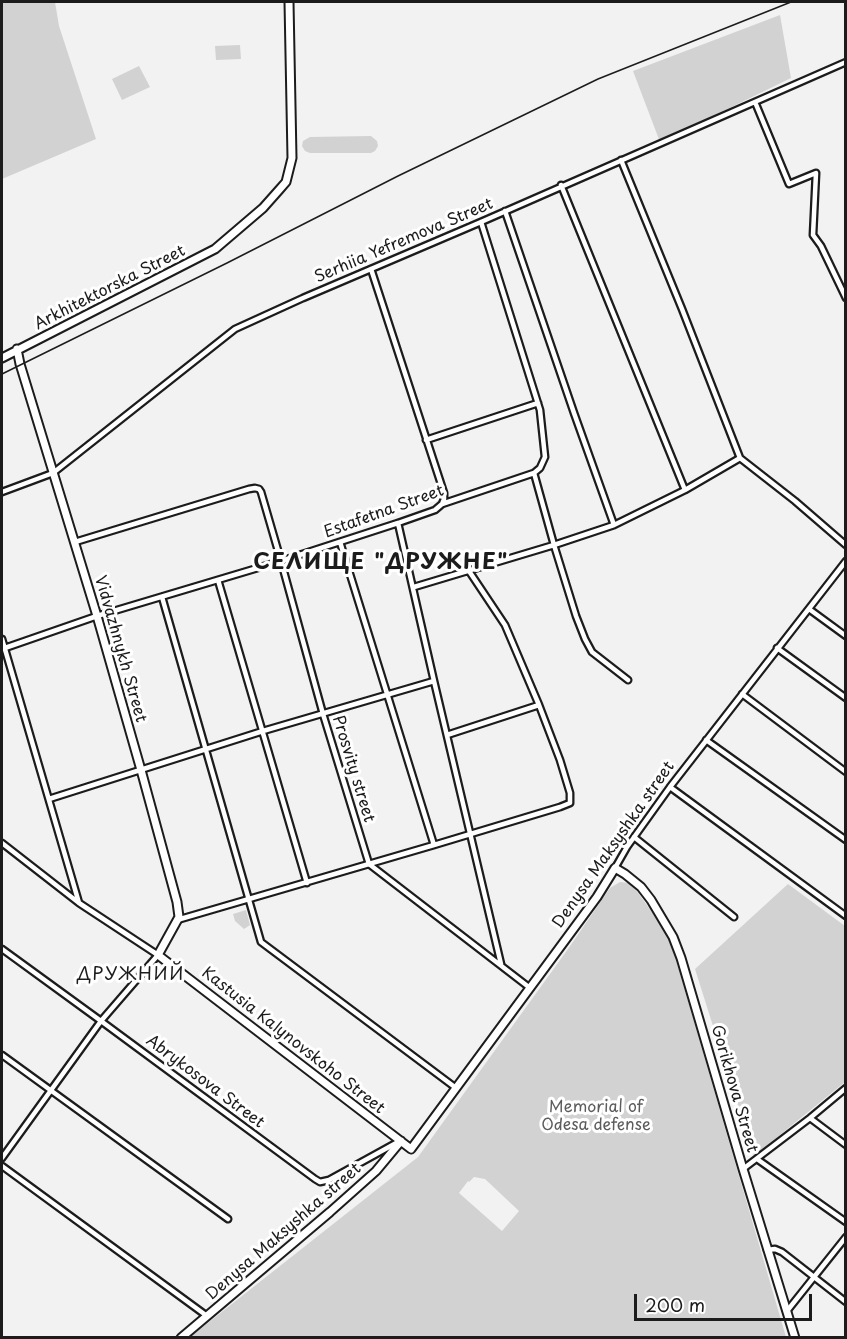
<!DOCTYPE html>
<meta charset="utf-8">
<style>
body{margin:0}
#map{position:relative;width:847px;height:1339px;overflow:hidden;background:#f2f2f2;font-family:"Playpen Sans",sans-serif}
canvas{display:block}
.frame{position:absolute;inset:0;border:3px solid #1c1c1c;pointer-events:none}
.scale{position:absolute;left:634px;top:1294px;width:178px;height:27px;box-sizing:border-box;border:3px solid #1c1c1c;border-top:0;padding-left:8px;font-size:18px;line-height:21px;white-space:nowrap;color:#1c1c1c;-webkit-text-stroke:4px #fff;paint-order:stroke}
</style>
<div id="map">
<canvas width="847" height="1339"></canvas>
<div class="frame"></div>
<div class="scale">200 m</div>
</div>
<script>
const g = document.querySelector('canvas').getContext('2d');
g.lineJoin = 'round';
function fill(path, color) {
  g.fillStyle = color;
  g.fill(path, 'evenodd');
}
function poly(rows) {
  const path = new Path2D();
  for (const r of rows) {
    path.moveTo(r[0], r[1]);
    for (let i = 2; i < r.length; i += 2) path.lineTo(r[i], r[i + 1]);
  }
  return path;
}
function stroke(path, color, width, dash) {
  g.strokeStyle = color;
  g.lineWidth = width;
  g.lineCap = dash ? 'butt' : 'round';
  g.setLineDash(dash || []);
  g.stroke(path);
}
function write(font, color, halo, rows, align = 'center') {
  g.font = font + ' "Playpen Sans",sans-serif';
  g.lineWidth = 6;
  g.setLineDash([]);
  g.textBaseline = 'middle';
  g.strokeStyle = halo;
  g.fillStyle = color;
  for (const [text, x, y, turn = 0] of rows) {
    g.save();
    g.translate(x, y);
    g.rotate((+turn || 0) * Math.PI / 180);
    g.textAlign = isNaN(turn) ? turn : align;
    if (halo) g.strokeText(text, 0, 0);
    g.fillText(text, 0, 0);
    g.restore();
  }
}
const green = poly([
 [2,2,55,2,59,26,96,139,2,179],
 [780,15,791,78,660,142,633,71],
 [240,45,241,59,216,60,215,46],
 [139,66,150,87,122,100,112,79],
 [371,136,377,141,378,146,375,151,371,153,310,153,305,151,302,146,303,141,310,137],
 [620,882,629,883,639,894,663,928,672,946,786,1337,190,1337,418,1157,568,949,610,888],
 [474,1177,485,1179,519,1211,502,1231,459,1193,468,1181,469,1182],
 [788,884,845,926,845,1082,754,1156,695,969],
 [246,910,250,925,244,929,235,921,233,914]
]);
const street = poly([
 [755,102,789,184,816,173,813,235,821,246,846,298],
 [621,160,682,309,740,458,795,501,846,545],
 [561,185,685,490],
 [505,211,574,413,614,525],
 [481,222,540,410,545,457,540,468,534,473,554,545,576,616,585,639,592,652,628,680],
 [371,269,444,493,444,499,442,504],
 [426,440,538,403],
 [2,492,53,473,235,329,303,298,481,222,846,62],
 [398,523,434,681,501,964],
 [75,542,249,489,255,488,259,489,261,492,281,561,323,714,369,864,530,988],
 [340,542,434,845],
 [218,580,307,883],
 [414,587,554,545,614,525,685,490,740,458],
 [162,597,261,942,456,1088],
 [809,609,846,636],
 [2,639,79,903],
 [777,648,846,698],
 [2,649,97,616,281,561,398,523,435,510,442,504,534,473],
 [742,694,846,772],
 [447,735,539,705],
 [706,740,846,840],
 [670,787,846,916],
 [49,799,263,731,434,681],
 [634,837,734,917],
 [2,843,79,903,158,955,101,1021,2,1158],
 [615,868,627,847,670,787,846,561],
 [177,920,434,845,560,807,570,803,570,793,560,760,539,705,505,625,469,571],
 [2,949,101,1021,315,1179,320,1182,329,1180,398,1142],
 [2,1055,228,1219],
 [810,1118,846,1145],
 [757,1159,846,1222],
 [2,1166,207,1316],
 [743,1169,810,1118,846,1088],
 [767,1250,775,1249,782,1252,846,1302],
 [787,1311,846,1237]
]);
const secondary = poly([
 [17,349,20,364,97,616,141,770,177,902,179,917,158,955,411,1149,597,897,615,868,625,874,641,887,651,900,673,937,681,958,743,1169,795,1338],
 [2,358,215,249,263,208,279,190,286,182,292,158,289,2],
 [181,1338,330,1212,376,1171,401,1141]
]);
const tram = poly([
 [2,374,227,263,398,176,598,79,791,2]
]);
const streetNames = [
 ["Serhiia Yefremova Street",404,241,-23],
 ["Arkhitektorska Street",110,288,-27],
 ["Estafetna Street",384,512,-20],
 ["Vidvazhnykh Street",120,649,74],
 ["Prosvity street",353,769,73],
 ["Denysa Maksyshka street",614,845,-55],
 ["Kastusia Kalynovskoho Street",293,1041,38],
 ["Abrykosova Street",205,1082,37],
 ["Gorikhova Street",734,1089,74],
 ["Denysa Maksyshka street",284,1232,-41]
];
const parkNames = [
 ["Memorial of",596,1108],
 ["Odesa defense",596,1126]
];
const neighbourhoodNames = [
 ["ДРУЖНИЙ",131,975]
];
const districtNames = [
 ["СЕЛИЩЕ \"ДРУЖНЕ\"",381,563]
];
fill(green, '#d2d2d2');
stroke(street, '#1c1c1c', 9);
stroke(secondary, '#1c1c1c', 11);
stroke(street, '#fff', 4.5);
stroke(secondary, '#fff', 7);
stroke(tram, '#1c1c1c', 1.5);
write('16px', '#1c1c1c', '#fff', streetNames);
write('16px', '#5c5c5c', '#fff', parkNames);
g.letterSpacing = '1.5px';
write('18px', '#1c1c1c', '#fff', neighbourhoodNames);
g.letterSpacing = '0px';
g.letterSpacing = '1.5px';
write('bold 22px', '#1c1c1c', '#fff', districtNames);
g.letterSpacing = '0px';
</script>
